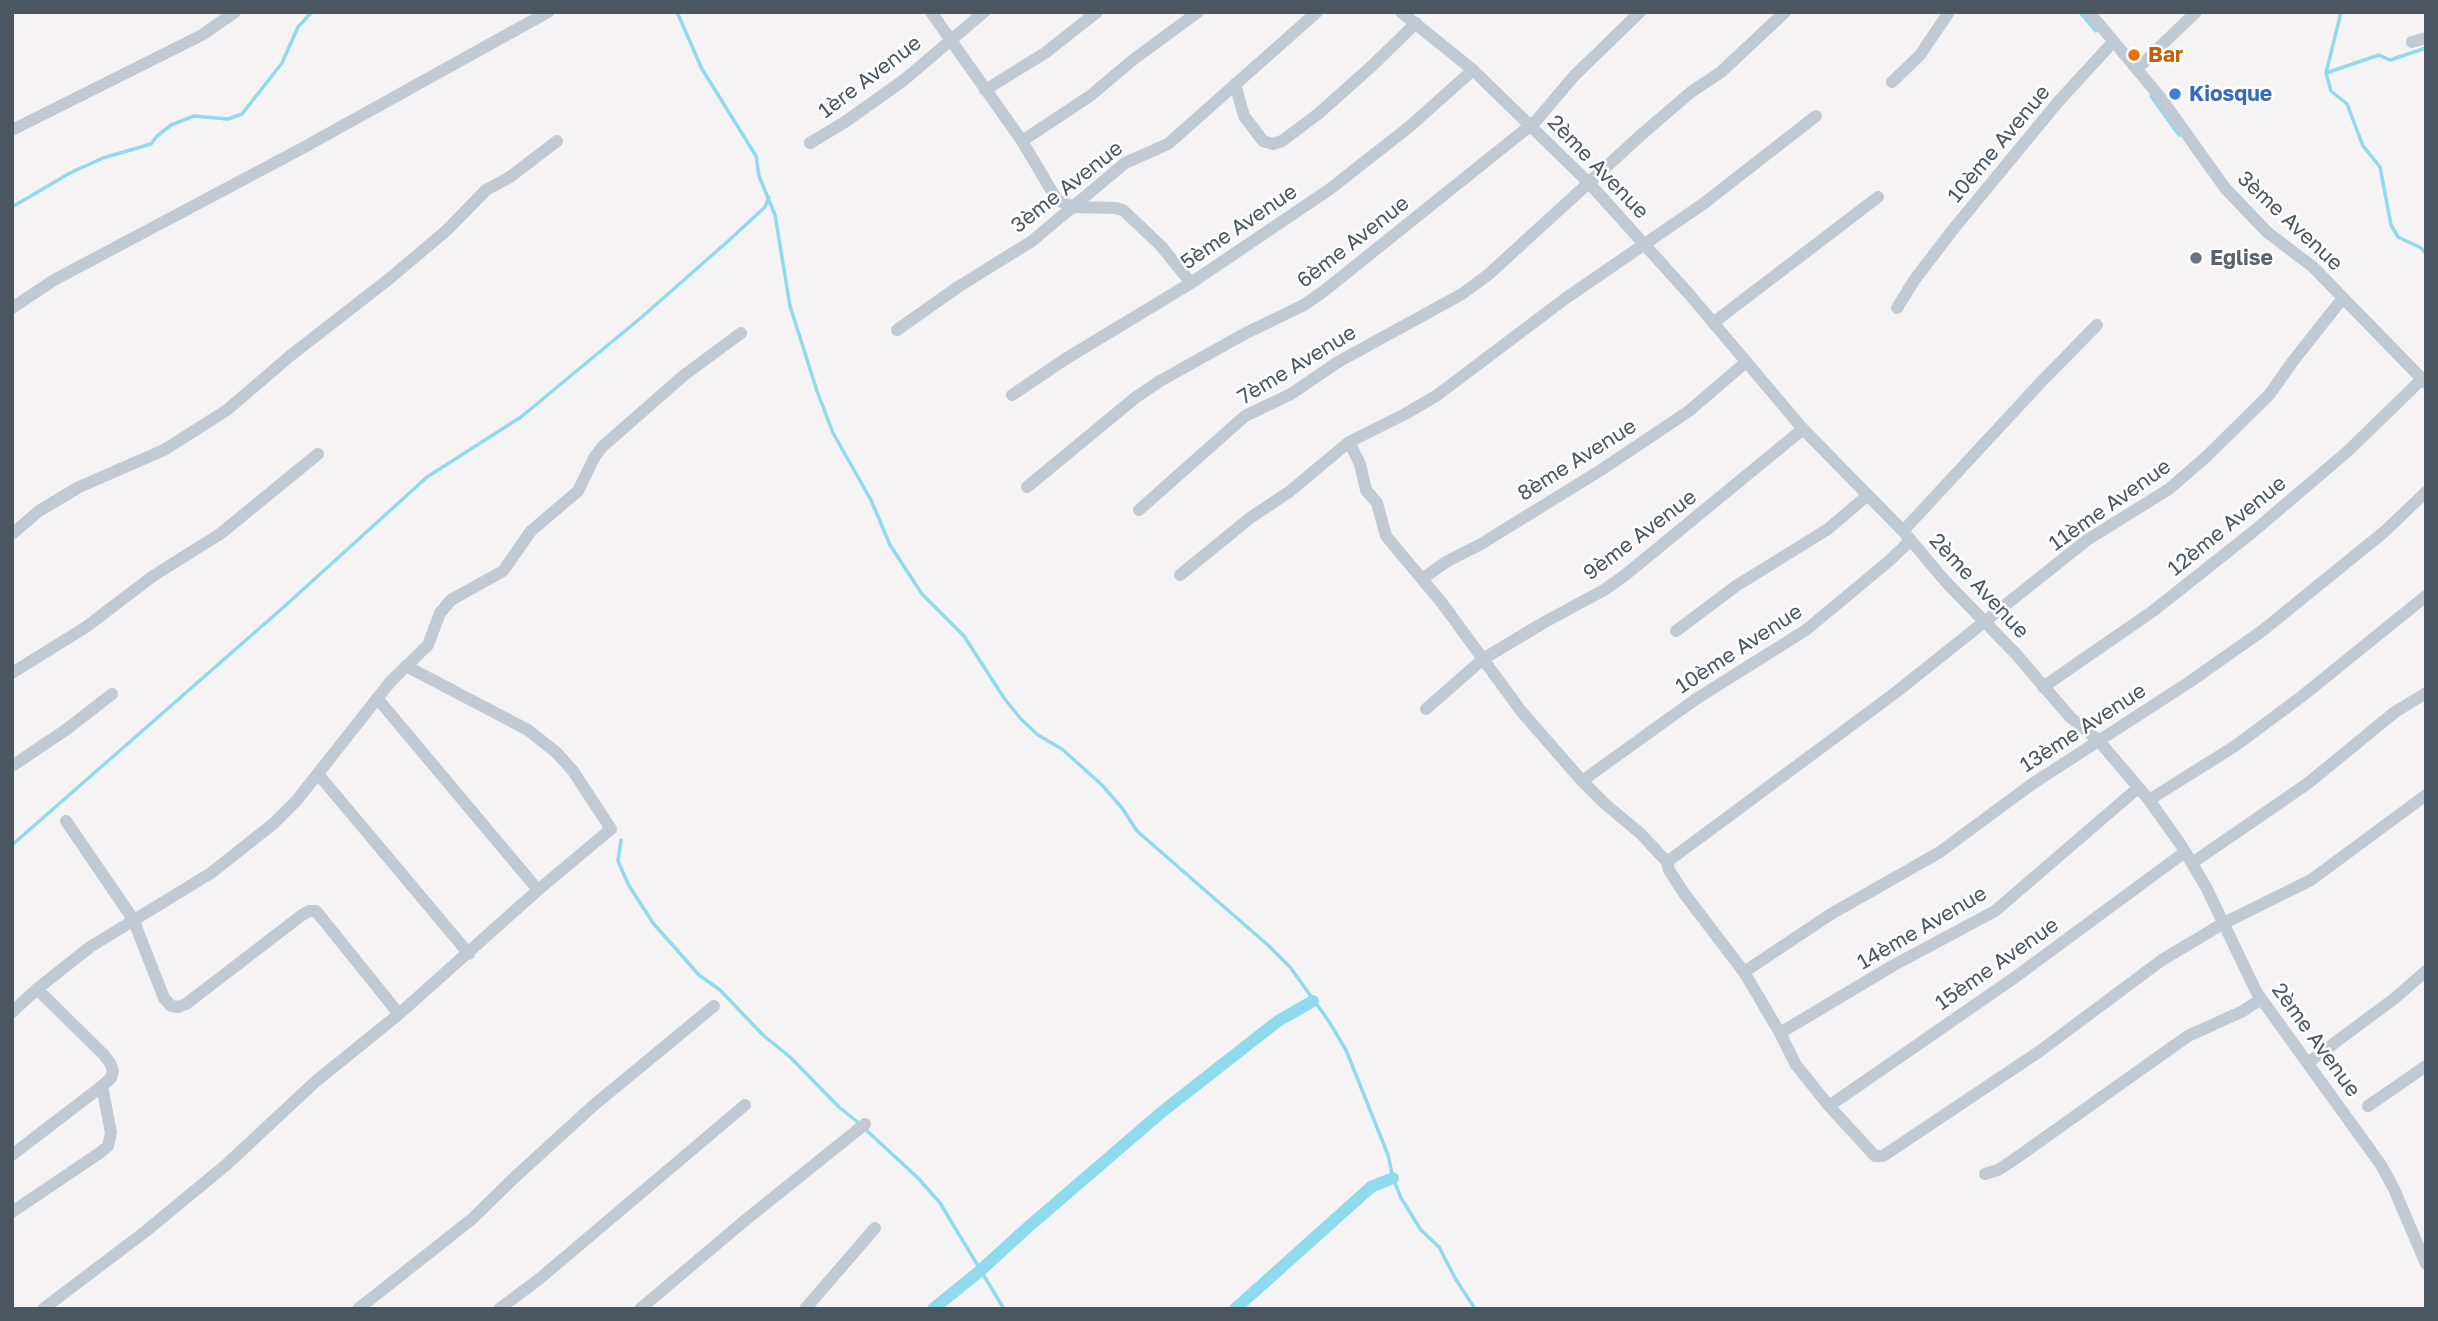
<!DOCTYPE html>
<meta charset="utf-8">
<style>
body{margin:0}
#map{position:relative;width:2438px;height:1321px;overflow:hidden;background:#f5f3f3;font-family:"Golos Text",sans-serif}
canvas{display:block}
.frame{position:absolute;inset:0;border:14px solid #4a5661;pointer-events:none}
</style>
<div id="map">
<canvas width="2438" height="1321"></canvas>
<div class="frame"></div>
</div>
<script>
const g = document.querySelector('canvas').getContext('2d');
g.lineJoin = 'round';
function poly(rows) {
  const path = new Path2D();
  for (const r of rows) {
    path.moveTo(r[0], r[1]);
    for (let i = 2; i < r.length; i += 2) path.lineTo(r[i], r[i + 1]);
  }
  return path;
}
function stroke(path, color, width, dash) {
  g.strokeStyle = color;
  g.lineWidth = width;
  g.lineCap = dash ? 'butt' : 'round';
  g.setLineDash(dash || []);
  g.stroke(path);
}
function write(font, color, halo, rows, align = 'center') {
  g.font = font + ' "Golos Text",sans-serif';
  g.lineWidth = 5;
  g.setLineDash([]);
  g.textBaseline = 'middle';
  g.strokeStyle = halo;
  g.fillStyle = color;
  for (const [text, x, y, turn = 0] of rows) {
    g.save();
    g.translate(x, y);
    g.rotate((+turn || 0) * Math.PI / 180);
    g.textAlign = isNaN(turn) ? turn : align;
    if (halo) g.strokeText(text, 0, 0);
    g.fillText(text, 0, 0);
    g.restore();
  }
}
const stream = poly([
 [677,12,702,69,756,156,759,176,775,215,790,306,817,391,833,433,871,500,890,545,922,594,964,636,1004,698,1021,719,1038,735,1062,749,1102,785,1122,808,1137,831,1269,946,1290,967,1328,1020,1346,1050,1388,1155,1393,1178,1401,1198,1421,1230,1439,1247,1455,1278,1475,1309],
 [2080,12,2096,31],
 [2341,12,2326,73,2331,91,2347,104,2363,146,2380,167,2391,225,2398,237,2421,248,2426,254],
 [2326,73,2379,55,2390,60,2426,48],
 [2151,96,2179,135],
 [12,207,70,173,103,158,151,144,157,136,171,125,194,116,228,119,242,114,282,63,298,27,312,12],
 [621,840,618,861,628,884,653,923,699,975,720,990,764,1036,790,1057,839,1107,860,1124],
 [12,845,286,605,427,477,521,417,643,316,727,242,765,207,769,197],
 [865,1129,918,1178,940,1203,1004,1309]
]);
const canal = poly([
 [933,1309,981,1270,1027,1228,1163,1111,1278,1021,1313,1001],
 [1235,1309,1371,1187,1393,1178]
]);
const minor = poly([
 [931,12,1022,141,1057,200,1074,207,1116,208,1123,210,1161,246,1191,283],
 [1401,12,1473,70,1589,183,1689,294,1803,429,1903,531,1945,581,2015,653,2070,717,2099,741,2149,800,2181,845,2206,887,2257,993,2381,1165,2394,1189,2426,1264],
 [2089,12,2160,97,2225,188,2267,232,2313,267,2426,383],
 [2412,42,2426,38],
 [2137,69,2196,12],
 [1892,82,1920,55,1949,12],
 [1235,84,1244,116,1263,141,1273,144,1282,141,1318,114,1373,65,1416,23],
 [985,90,1045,53,1097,12],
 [1816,116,1703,204,1566,298,1436,396,1405,414,1349,442,1360,464,1366,490,1377,503,1386,536,1442,603,1521,711,1582,781,1604,803,1641,834,1667,862,1669,870,1683,892,1744,972,1780,1033,1796,1065,1829,1106,1875,1156,1883,1156,2040,1051,2162,960,2224,923,2311,880,2426,795],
 [12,130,202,35,235,12],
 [1022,141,1090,96,1134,59,1198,12],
 [810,143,845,122,904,80,984,12],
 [12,308,54,280,299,150,548,12],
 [1897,308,1915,279,1955,227,2058,102,2113,42],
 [1713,323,1878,197],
 [897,330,958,287,1032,241,1125,163,1168,144,1317,12],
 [1012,395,1067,358,1191,283,1330,189,1409,127,1473,70],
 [1027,487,1135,398,1160,381,1246,333,1304,305,1324,291,1536,121,1574,76,1640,12],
 [1139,510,1245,416,1291,394,1338,362,1462,294,1489,274,1641,135,1691,92,1721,72,1785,12],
 [1903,531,2043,380,2097,325],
 [12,534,39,511,79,487,164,450,227,410,290,356,389,279,447,230,486,190,510,177,557,141],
 [1180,575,1250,518,1289,492,1349,442],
 [1422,579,1446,562,1481,544,1601,470,1689,411,1746,362],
 [1676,631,1736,586,1828,529,1868,495],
 [12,673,86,627,153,576,220,534,318,454],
 [2043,687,2153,611,2254,531,2348,451,2422,379],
 [377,698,538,890],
 [1426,709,1483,659,1543,623,1604,590,1624,576,1803,429],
 [12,766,67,729,112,694],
 [318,774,469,954],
 [1582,781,1696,699,1806,630,1889,561,1911,540],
 [2149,800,2235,746,2301,697,2426,596],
 [66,821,133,919,164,998,171,1006,178,1007,186,1004,302,915,309,911,316,911,399,1014],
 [1667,862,1895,693,2087,540,2169,489,2206,457,2269,395,2293,361,2343,298],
 [2192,863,2307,784,2395,712,2426,693],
 [1744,972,1831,914,1940,852,2032,784,2188,683,2262,631,2384,532,2426,492],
 [12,1012,37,989,90,947,211,873,273,824,297,800,391,681,428,645,440,613,451,600,503,571,531,531,578,491,594,458,602,447,683,376,741,333],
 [1780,1033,1894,965,1995,911,2138,788],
 [2309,1062,2395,998,2426,971],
 [1829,1106,2014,978,2185,852],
 [2368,1106,2426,1066],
 [12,1155,102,1086],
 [1985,1174,1998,1170,2012,1161,2188,1036,2243,1011,2261,999],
 [12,1212,101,1152,108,1146,111,1133,102,1086,111,1078,113,1071,110,1063,104,1055,37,989],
 [43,1309,146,1231,226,1165,315,1082,399,1014,538,890,611,829,573,771,557,753,528,730,406,666],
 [358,1309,472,1219,515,1177,594,1105,714,1006],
 [499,1309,538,1280,745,1105],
 [640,1309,743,1222,865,1124],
 [805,1309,875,1228]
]);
const markers = [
 [2134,55,7,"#e8710a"],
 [2175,94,7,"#3f7fe0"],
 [2196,258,7,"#6b7280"]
];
const foodNames = [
 ["Bar",2148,55]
];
const streetNames = [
 ["1ère Avenue",870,77,-37],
 ["10ème Avenue",1999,144,-50],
 ["2ème Avenue",1598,167,46],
 ["3ème Avenue",1067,187,-38],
 ["3ème Avenue",2290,221,43],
 ["5ème Avenue",1239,227,-34],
 ["6ème Avenue",1353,242,-38],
 ["7ème Avenue",1297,365,-31],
 ["8ème Avenue",1577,460,-32],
 ["11ème Avenue",2110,505,-35],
 ["12ème Avenue",2227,526,-39],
 ["9ème Avenue",1640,535,-37],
 ["2ème Avenue",1979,586,47],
 ["10ème Avenue",1739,649,-33],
 ["13ème Avenue",2083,728,-33],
 ["14ème Avenue",1922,928,-30],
 ["15ème Avenue",1997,964,-35],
 ["2ème Avenue",2316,1040,54]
];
const shopNames = [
 ["Kiosque",2189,94]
];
const worshipNames = [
 ["Eglise",2210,258]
];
stroke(stream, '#90daee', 3.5);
stroke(canal, '#90daee', 12);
stroke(minor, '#c1cad2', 12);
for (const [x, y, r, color] of markers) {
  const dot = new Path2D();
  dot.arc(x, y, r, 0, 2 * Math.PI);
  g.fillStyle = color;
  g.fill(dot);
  stroke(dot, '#fff', 2.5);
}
write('bold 21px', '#c56008', '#fff', foodNames, 'left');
write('21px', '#4a5661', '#fff', streetNames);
write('bold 21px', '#366cbe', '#fff', shopNames, 'left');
write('bold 21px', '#5b616d', '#fff', worshipNames, 'left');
</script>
